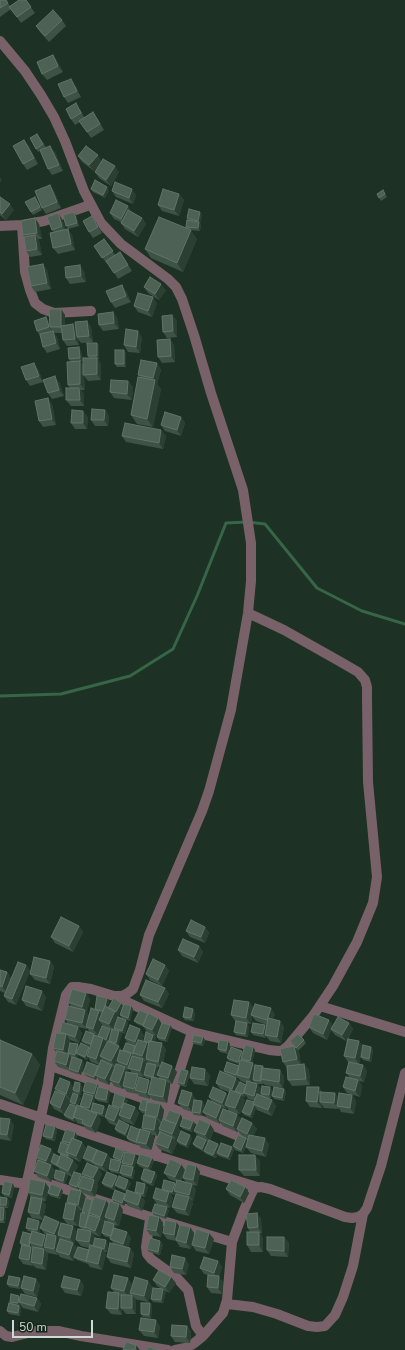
<!DOCTYPE html>
<style>
body{margin:0}
#map{position:relative;width:405px;height:1350px;overflow:hidden;background:#1d3124;font-family:"Nunito Sans",sans-serif}
canvas{display:block}
.scale{position:absolute;left:12px;top:1320px;width:81px;height:18px;box-sizing:border-box;border:2px solid #cedad2;border-top:0;padding-left:5px;font-size:12px;line-height:14px;white-space:nowrap;color:#cedad2;-webkit-text-stroke:3px #13271a;paint-order:stroke}
</style>
<div id="map">
<canvas width="405" height="1350"></canvas>
<div class="scale">50 m</div>
</div>
<script>
const g = document.querySelector('canvas').getContext('2d');
g.lineJoin = 'round';
function poly(rows) {
  const path = new Path2D();
  for (const r of rows) {
    path.moveTo(r[0], r[1]);
    for (let i = 2; i < r.length; i += 2) path.lineTo(r[i], r[i + 1]);
  }
  return path;
}
function stroke(path, color, width, dash) {
  g.strokeStyle = color;
  g.lineWidth = width;
  g.lineCap = dash ? 'butt' : 'round';
  g.setLineDash(dash || []);
  g.stroke(path);
}
function fill(path, color) {
  g.fillStyle = color;
  g.fill(path, 'evenodd');
}
const stream = poly([
 [0,696,61,694,130,676,173,649,197,596,226,523,248,522,265,524,317,588,362,611,405,624]
]);
const minor = poly([
 [0,41,25,71,41,95,54,117,65,141,84,191,101,223,121,244,168,279,176,287,182,299,194,335,211,393,243,490,251,543,251,581,248,613,231,710,209,791,202,811,149,935,140,970,133,989,128,993,122,996,114,996,91,989,78,987,72,987,66,995,53,1048,48,1084,28,1177,0,1272],
 [22,225,25,272,30,290,35,303,43,309,54,313,91,311],
 [0,226,22,225,44,221,90,205],
 [114,996,192,1032,269,1050,279,1051,283,1050,288,1046,313,1016,333,986,357,942,373,903,377,877,368,782,367,698,367,687,365,680,358,672,339,661,284,630,248,613],
 [320,1006,405,1032],
 [51,1066,168,1107,246,1139],
 [0,1104,131,1148,257,1187],
 [155,1156,168,1107,192,1032],
 [28,1177,150,1217,232,1242],
 [0,1180,26,1184],
 [150,1219,146,1247,147,1254,151,1259,177,1278,188,1290,196,1326,203,1336],
 [227,1304,253,1307,277,1314,308,1326,317,1327,325,1326,335,1315,343,1297,353,1266,363,1214],
 [0,1331,6,1336,12,1337,36,1331,58,1331,81,1336,168,1350],
 [175,1350,185,1348,193,1344,203,1336,223,1313,227,1300,232,1242,244,1210,254,1188,261,1187,270,1189,345,1217,352,1218,358,1217,363,1214,367,1208,381,1166,405,1073]
]);
const wall = poly([
 [0,0,6,0,10,6,26,0,35,13,21,23,11,9,0,17],
 [62,20,66,26,49,42,40,32,36,26],
 [53,55,57,61,63,72,47,80,42,74],
 [75,85,81,97,68,103,64,97],
 [80,109,84,117,97,118,104,130,91,138,80,122,75,125,71,119],
 [37,134,46,147,43,149,55,152,63,171,52,175,48,169,40,151,38,152,30,138],
 [24,140,29,146,38,164,27,170,23,164],
 [78,156,102,161,119,172,111,186,99,178,95,172,101,162,94,171,82,162],
 [50,185,54,191,61,208,46,214,42,208],
 [91,189,109,190,105,198,93,192],
 [383,190,387,197,381,201,377,194],
 [112,191,136,195,133,204,116,197],
 [179,194,184,200,179,216,162,211,158,205],
 [0,197,14,210,6,220,0,215],
 [35,197,42,210,33,215,31,212],
 [132,212,142,218,146,224,138,237,125,229,121,223,121,222,114,219,110,213],
 [76,215,79,226,68,229,66,226],
 [202,215,200,223,201,225,200,231,190,230,197,239,183,272,151,258,145,249,187,229,186,227,188,220,187,218],
 [62,219,66,230,72,235,75,250,58,254,53,248,54,232,52,230],
 [96,222,102,233,93,238,89,232],
 [39,224,42,239,38,239,39,241,42,255,30,257,26,251,24,237,23,235],
 [104,239,115,255,120,252,132,271,118,279,108,263,107,264,94,246],
 [43,264,47,270,51,289,35,292,31,286],
 [84,271,86,282,70,284,66,278],
 [144,287,166,290,159,300,148,293],
 [126,291,131,302,115,308,111,302],
 [157,303,152,317,138,312,134,306],
 [61,309,65,315,65,326,76,329,87,321,91,327,93,342,81,343,78,339,79,345,67,346,63,340,62,333,54,333,57,337,60,349,47,353,43,347,40,336,37,331,50,323],
 [113,312,117,318,119,329,103,331,99,325],
 [172,315,177,321,177,337,167,338,163,332],
 [142,337,140,353,128,352,124,345],
 [170,339,174,345,175,362,162,363,158,357],
 [97,343,99,346,99,359,97,359,101,364,101,380,88,381,84,376,85,390,81,390,84,394,84,406,71,406,66,400,70,388,68,385,71,362,69,359,81,350,82,361,75,362,80,361,83,366,89,358,88,356],
 [126,353,126,367,117,367,115,364],
 [157,363,161,370,157,384,161,389,153,427,137,424,131,415,140,377,138,375],
 [38,369,43,382,30,386,26,380],
 [128,381,133,387,132,400,114,398,110,392],
 [59,382,64,396,52,399,48,393],
 [52,404,56,425,43,427,39,421],
 [105,410,109,416,108,426,95,426,91,420],
 [88,417,87,429,75,429,71,423],
 [181,417,185,423,181,436,165,431,161,425],
 [161,430,166,436,163,449,126,442,122,436],
 [79,926,83,932,73,952,55,943,51,937],
 [205,927,209,933,205,943,190,937,186,931],
 [199,946,203,952,198,963,182,956,178,950],
 [50,961,54,967,50,984,35,980,30,974],
 [26,965,30,971,16,1005,8,1002,4,996,5,993,0,991,0,970,7,972,11,978],
 [165,965,169,971,162,986,150,980,146,974],
 [165,988,169,994,162,1008,144,1001,140,995],
 [86,993,90,999,87,1012,89,1016,95,1009,109,1001,107,1008,109,1008,123,1005,131,1006,133,1009,130,1021,122,1018,120,1015,122,1007,118,1015,119,1017,128,1023,125,1034,120,1032,122,1034,118,1046,121,1050,123,1050,128,1044,125,1038,144,1035,142,1041,144,1041,153,1034,147,1032,144,1027,137,1024,134,1021,162,1023,172,1028,167,1042,159,1040,157,1037,160,1028,156,1036,154,1035,156,1038,154,1042,166,1049,163,1063,177,1072,172,1084,168,1083,170,1086,167,1103,153,1100,150,1097,150,1099,139,1096,138,1094,127,1092,124,1088,123,1089,114,1086,111,1081,109,1085,99,1081,97,1077,96,1080,86,1076,83,1073,98,1066,98,1067,99,1065,91,1062,88,1057,87,1060,78,1055,77,1058,84,1063,81,1075,71,1072,70,1071,58,1067,54,1061,56,1052,53,1048,61,1034,60,1032,68,1024,65,1019,71,1007,68,1002],
 [101,1023,103,1026,98,1036,91,1033,98,1035],
 [78,1027,87,1029,87,1028,90,1033,82,1041,85,1044,90,1046,90,1048,89,1047,79,1046,78,1044,68,1053,70,1040,79,1043,82,1033],
 [145,1061,147,1062,147,1061,149,1064,147,1064],
 [157,1067,160,1067,157,1075,160,1079,156,1078,158,1069],
 [127,1069,130,1070,132,1073,129,1072],
 [139,1076,144,1077,145,1076,146,1078,151,1079,151,1082,140,1078],
 [46,997,42,1011,26,1006,22,1000],
 [249,1002,254,1008,275,1014,273,1019,280,1021,284,1027,281,1043,270,1041,266,1036,266,1038,253,1035,251,1032,265,1025,267,1027,267,1025,256,1021,252,1016,251,1024,235,1021,231,1015],
 [195,1012,194,1021,185,1020,183,1017],
 [329,1020,333,1026,349,1023,353,1029,348,1039,359,1041,363,1047,371,1047,373,1050,371,1062,363,1060,361,1057,363,1048,359,1064,363,1065,367,1071,364,1082,359,1081,362,1086,360,1097,347,1093,343,1087,350,1078,346,1073,349,1062,348,1062,344,1056,347,1039,346,1041,335,1035,331,1030,327,1040,313,1033,309,1027],
 [249,1026,248,1037,236,1035,234,1032],
 [203,1037,205,1040,203,1046,194,1044,192,1041],
 [0,1040,32,1054,40,1065,23,1105,0,1095],
 [304,1040,306,1043,298,1051,296,1048,299,1052,301,1065,304,1064,309,1070,310,1085,292,1086,288,1080,287,1068,283,1062,294,1046,290,1041],
 [230,1044,228,1054,220,1052,218,1049],
 [253,1047,255,1050,252,1063,255,1066,263,1066,264,1068,284,1076,283,1088,265,1085,263,1083,263,1084,257,1084,262,1090,260,1095,262,1096,261,1094,270,1087,272,1090,271,1098,268,1098,272,1100,276,1106,272,1116,257,1110,256,1108,252,1118,244,1115,242,1112,254,1102,255,1101,248,1099,246,1095,245,1097,242,1096,245,1100,240,1114,229,1111,227,1107,226,1109,222,1107,223,1109,237,1114,241,1119,252,1123,257,1129,253,1136,269,1144,266,1157,251,1153,246,1147,247,1145,243,1153,235,1150,233,1146,246,1138,248,1141,248,1139,241,1135,238,1131,237,1132,223,1126,220,1123,220,1124,207,1118,203,1112,212,1102,209,1097,228,1095,229,1092,220,1089,216,1083,226,1074,224,1071,239,1066,239,1064,229,1061,227,1058,243,1053],
 [232,1076,238,1078,241,1081,246,1083,246,1085,240,1082],
 [188,1071,190,1074,186,1087,179,1085,177,1082],
 [210,1075,208,1086,194,1084,190,1078],
 [82,1086,81,1095,75,1094,73,1091,70,1100,68,1099,70,1101,64,1114,54,1109,50,1103,57,1091,55,1089],
 [99,1087,110,1092,108,1103,98,1101,95,1098,96,1097,85,1094,83,1091],
 [319,1087,322,1092,335,1093,338,1098,352,1095,356,1101,354,1114,341,1112,339,1108,339,1109,324,1108,322,1105,322,1108,310,1107,306,1101],
 [284,1089,286,1092,284,1101,274,1099,272,1096],
 [78,1095,81,1098,78,1105,81,1107,80,1106,95,1099,94,1103,104,1106,106,1109,104,1117,98,1115,101,1120,96,1133,86,1129,83,1125,77,1123,76,1120,75,1122,66,1118,64,1115,77,1107,77,1106,72,1105,70,1102],
 [125,1097,128,1100,126,1104,135,1107,139,1113,134,1125,123,1121,121,1119,121,1121,131,1127,143,1130,142,1128,146,1116,145,1114,141,1112,139,1109,150,1102,160,1104,164,1110,162,1122,165,1120,182,1117,178,1127,180,1130,176,1140,174,1139,177,1143,172,1154,159,1149,155,1143,158,1136,152,1135,154,1138,151,1150,141,1148,139,1145,129,1141,127,1138,127,1137,117,1132,115,1129,116,1126,109,1123,105,1117,113,1106,112,1105],
 [159,1130,161,1132,158,1135],
 [196,1099,195,1100,202,1101,204,1104,202,1116,194,1115,192,1112,183,1109,178,1103],
 [0,1118,14,1125,11,1141,0,1139],
 [193,1121,195,1124,192,1132,183,1129,180,1126],
 [210,1124,214,1130,210,1140,220,1146,232,1147,234,1150,230,1160,219,1156,217,1154,216,1158,206,1154,204,1152,195,1147,193,1144,198,1136,194,1131],
 [57,1130,55,1141,46,1139,43,1136],
 [77,1135,75,1140,82,1142,86,1148,80,1162,70,1157,70,1158,78,1166,75,1172,81,1174,84,1177,82,1174,96,1167,93,1164,86,1161,83,1158,107,1154,111,1159,114,1159,113,1157,124,1151,125,1152,137,1158,134,1168,133,1168,135,1171,133,1179,122,1176,121,1174,111,1172,109,1169,110,1162,106,1172,98,1168,102,1174,97,1184,98,1186,95,1197,109,1204,117,1203,114,1202,112,1199,126,1194,127,1192,118,1188,116,1186,114,1190,104,1186,102,1183,118,1179,131,1183,127,1191,136,1194,135,1192,148,1187,145,1197,141,1196,145,1201,142,1211,128,1206,126,1202,124,1206,120,1204,123,1210,119,1226,115,1225,116,1227,116,1229,131,1238,128,1247,130,1248,134,1254,131,1268,111,1263,107,1257,113,1243,110,1239,110,1238,104,1236,102,1233,108,1222,106,1219,104,1223,102,1222,104,1224,100,1237,93,1234,95,1237,93,1246,108,1243,107,1252,104,1252,106,1254,102,1270,90,1267,88,1264,77,1260,75,1258,73,1261,60,1257,58,1254,58,1255,48,1253,47,1251,48,1255,46,1270,36,1268,33,1265,33,1266,23,1264,19,1258,21,1245,20,1243,31,1234,32,1232,28,1231,26,1228,42,1224,41,1227,61,1224,73,1226,77,1232,74,1244,77,1248,89,1250,89,1248,81,1246,76,1240,81,1229,79,1226,82,1213,82,1210,80,1210,81,1211,78,1226,67,1224,63,1218,68,1203,67,1202,86,1197,85,1199,92,1200,93,1201,94,1197,83,1193,79,1188,79,1190,71,1187,69,1184,72,1177,66,1174,68,1176,65,1184,56,1181,54,1178,60,1171,58,1167,53,1165,52,1164,51,1165,55,1171,51,1182,38,1177,34,1171,39,1161,36,1157,51,1149,54,1154,60,1157,61,1155,58,1152,63,1143,62,1141],
 [40,1228,45,1234,46,1235,46,1236,45,1235,39,1233],
 [192,1138,188,1148,179,1144,177,1141],
 [152,1158,154,1161,150,1171,139,1166,137,1163],
 [260,1161,260,1176,244,1176,239,1170],
 [196,1166,200,1172,197,1186,193,1185,196,1190,193,1201,191,1200,193,1203,189,1216,177,1213,172,1207,176,1194,175,1192,174,1195,170,1193,173,1198,170,1208,157,1204,153,1198,163,1190,162,1189,175,1183,176,1185,177,1182,169,1179,164,1173,185,1170],
 [185,1170,183,1178,186,1182,181,1181],
 [155,1172,157,1176,153,1186,143,1182,141,1179],
 [12,1183,14,1186,12,1198,4,1196,2,1193],
 [245,1187,249,1193,244,1203,230,1195,226,1189],
 [49,1188,48,1192,63,1191,60,1199,50,1196,48,1193,46,1201,43,1201,46,1205,43,1220,32,1218,28,1212,31,1197,28,1192],
 [0,1197,7,1198,9,1201,8,1208,4,1208,6,1211,5,1223,0,1223,0,1207,1,1208,0,1206],
 [169,1210,166,1219,154,1215,152,1212],
 [257,1213,261,1219,262,1233,260,1233,263,1238,263,1252,251,1252,247,1245,250,1232,248,1228],
 [159,1217,163,1223,161,1237,150,1235,146,1229],
 [176,1222,179,1226,190,1227,194,1233,191,1249,180,1247,176,1241,167,1239,163,1233],
 [284,1237,289,1243,288,1257,271,1256,267,1250],
 [214,1239,209,1254,196,1251,192,1245],
 [163,1244,160,1255,149,1252,147,1249],
 [218,1261,222,1267,219,1277,223,1282,222,1294,211,1293,207,1287,208,1275,204,1274,200,1268],
 [189,1264,186,1275,174,1273,170,1267],
 [36,1279,40,1285,37,1297,25,1294,21,1288],
 [80,1280,84,1286,81,1296,65,1293,61,1287],
 [153,1280,176,1283,169,1293,164,1290,166,1292,163,1303,153,1302,151,1299,162,1289,157,1286],
 [22,1281,20,1289,9,1287,7,1284],
 [132,1284,129,1295,132,1295,136,1301,136,1314,126,1314,122,1309,122,1315,111,1314,106,1308,114,1292,111,1288],
 [153,1287,148,1302,134,1299,130,1293],
 [19,1296,20,1297,37,1298,41,1304,38,1312,23,1308,20,1304,20,1306,21,1309,20,1316,9,1314,7,1311,11,1304,10,1302],
 [150,1303,152,1306,151,1318,143,1317,141,1314],
 [160,1326,158,1338,144,1336,139,1330],
 [187,1326,191,1332,190,1343,175,1342,171,1336]
]);
const shadedWall = poly([
 [53,55,57,61,63,72,58,66],
 [71,79,75,85,81,97,77,91],
 [24,140,29,146,38,164,34,158],
 [50,146,55,152,63,171,59,165],
 [98,155,102,161,94,171,89,165],
 [115,166,119,172,111,186,106,180],
 [0,177,2,180,0,183],
 [50,185,54,191,61,208,57,202],
 [107,187,109,190,105,198,103,195],
 [132,189,136,195,133,204,129,198],
 [179,194,184,200,179,216,174,210],
 [10,204,14,210,6,220,2,214],
 [128,206,132,212,125,225,121,219],
 [74,212,76,215,79,226,77,223],
 [200,212,202,215,200,223,201,225,200,231,198,228,199,223,198,221],
 [58,213,62,219,67,232,62,226],
 [92,216,96,222,102,233,98,227],
 [35,218,39,224,42,239,37,233],
 [142,218,146,224,138,237,134,231],
 [68,229,72,235,75,250,71,244],
 [191,230,197,239,183,272,177,263],
 [35,235,39,241,42,255,37,249],
 [43,264,47,270,51,289,47,283],
 [80,265,84,271,86,282,81,276],
 [161,284,166,290,159,300,155,294],
 [122,285,126,291,131,302,126,296],
 [153,297,157,303,152,317,148,311],
 [61,309,65,315,65,333,61,327],
 [113,312,117,318,119,329,114,323],
 [172,315,177,321,177,337,173,331],
 [46,317,50,323,50,327,53,333,49,327],
 [87,321,91,327,93,342,89,336],
 [73,324,77,330,77,337,78,339,79,345,75,339],
 [53,331,57,337,60,349,56,343],
 [138,331,142,337,140,353,136,347],
 [170,339,174,345,175,362,171,356],
 [97,343,99,346,99,359,97,356],
 [79,347,81,350,82,361,80,358],
 [124,350,126,353,126,367,124,364],
 [97,358,101,364,101,380,97,374],
 [80,361,84,367,83,375,84,376,85,390,80,384],
 [34,363,38,369,43,382,39,376],
 [157,363,161,370,157,384,161,389,153,427,147,419,155,380,153,378],
 [55,376,59,382,64,396,59,390],
 [128,381,133,387,132,400,127,394],
 [79,388,84,394,84,406,80,400],
 [48,398,52,404,56,425,52,419],
 [105,410,109,416,108,426,104,420],
 [83,411,88,417,87,429,83,423],
 [181,417,185,423,181,436,177,430],
 [161,430,166,436,163,449,159,443],
 [79,926,83,932,73,952,69,946],
 [205,927,209,933,205,943,201,937],
 [199,946,203,952,198,963,194,957],
 [50,961,54,967,50,984,46,978],
 [26,965,30,971,16,1005,12,999],
 [165,965,169,971,162,986,158,980],
 [7,972,11,978,7,993,2,987],
 [165,988,169,994,162,1008,158,1002],
 [42,991,46,997,42,1011,37,1005],
 [86,993,90,999,87,1012,90,1016,86,1027,87,1029,82,1023,85,1011,82,1007],
 [107,998,109,1001,106,1014,104,1011],
 [249,1002,254,1008,251,1024,246,1018],
 [121,1003,123,1006,118,1015,119,1017,113,1030,109,1024,115,1011],
 [131,1006,133,1009,130,1021,128,1018],
 [271,1008,275,1014,271,1026,267,1020],
 [193,1009,195,1012,194,1021,191,1018],
 [99,1011,103,1017,99,1020,101,1023,98,1035,93,1029],
 [158,1018,162,1024,156,1036,152,1030],
 [126,1020,128,1023,125,1034,122,1031],
 [329,1020,333,1026,327,1040,323,1034],
 [280,1021,284,1027,281,1043,277,1037],
 [247,1023,249,1026,248,1037,245,1034],
 [349,1023,353,1029,346,1041,342,1035],
 [170,1025,172,1028,167,1042,165,1039],
 [265,1025,267,1028,265,1035,266,1036,266,1038,263,1034],
 [78,1027,82,1033,79,1043,75,1037],
 [110,1029,112,1032,108,1043,106,1040],
 [140,1029,144,1035,139,1048,135,1042],
 [119,1031,122,1034,118,1046,116,1043],
 [66,1034,70,1040,68,1056,63,1050],
 [153,1035,156,1038,153,1046,150,1043],
 [203,1037,205,1040,203,1046,201,1043],
 [103,1038,108,1044,100,1056,102,1059,100,1065,96,1059],
 [228,1041,230,1044,228,1054,226,1051],
 [359,1041,363,1047,359,1064,355,1058],
 [147,1042,151,1048,146,1059,147,1061,147,1062,142,1056],
 [162,1043,166,1049,162,1068,158,1062],
 [78,1044,80,1047,76,1053,78,1055,77,1058,75,1055],
 [119,1046,123,1052,117,1061,118,1063,116,1067,111,1061],
 [294,1046,299,1052,301,1065,297,1059],
 [89,1047,91,1050,87,1056,88,1057,87,1060,85,1057],
 [253,1047,255,1050,252,1064,250,1061],
 [371,1047,373,1050,371,1062,369,1059],
 [242,1051,244,1054,240,1065,238,1062],
 [131,1053,135,1059,130,1069,127,1065],
 [32,1054,40,1065,23,1105,15,1093],
 [69,1054,73,1061,69,1069,70,1071,66,1065],
 [143,1059,148,1065,144,1075,145,1076,144,1077,140,1071],
 [82,1060,84,1063,81,1075,78,1072],
 [253,1063,257,1069,253,1080,254,1081,253,1084,249,1078],
 [304,1064,309,1070,310,1085,306,1079],
 [112,1065,116,1071,110,1080,111,1081,109,1085,105,1079],
 [156,1065,158,1069,155,1080,153,1077],
 [363,1065,367,1071,364,1082,360,1076],
 [98,1066,100,1069,95,1075,97,1077,96,1080,94,1077],
 [172,1066,177,1072,172,1084,168,1078],
 [125,1067,130,1073,123,1086,124,1088,123,1089,119,1083],
 [205,1069,210,1075,208,1086,204,1080],
 [280,1070,284,1076,283,1088,279,1082],
 [188,1071,190,1074,186,1087,184,1084],
 [138,1074,142,1080,135,1090,138,1095,134,1089],
 [236,1078,240,1084,235,1091,237,1093,236,1095,232,1089],
 [149,1080,153,1086,148,1094,150,1097,150,1099,146,1093],
 [166,1080,170,1086,167,1103,163,1097],
 [358,1080,362,1086,360,1097,355,1091],
 [70,1082,74,1088,70,1100,66,1094],
 [80,1083,82,1086,81,1095,79,1092],
 [97,1084,99,1087,96,1097,94,1094],
 [257,1084,262,1090,258,1102,254,1096],
 [270,1087,272,1090,271,1098,269,1095],
 [319,1087,323,1094,320,1102,322,1105,322,1108,317,1102],
 [108,1089,110,1092,108,1103,106,1100],
 [284,1089,286,1092,284,1101,282,1098],
 [192,1093,196,1099,192,1112,188,1106],
 [226,1093,230,1099,225,1105,227,1107,226,1109,222,1103],
 [244,1093,246,1095,245,1097,243,1094],
 [335,1093,339,1099,337,1106,339,1109,334,1103],
 [241,1094,245,1100,240,1114,235,1108],
 [65,1095,70,1101,64,1114,60,1108],
 [78,1095,81,1098,78,1107,75,1104],
 [352,1095,356,1101,354,1114,350,1108],
 [93,1096,95,1099,91,1112,89,1108],
 [125,1097,128,1100,124,1111,122,1108],
 [272,1100,276,1106,272,1116,268,1110],
 [202,1101,204,1104,202,1116,200,1113],
 [160,1104,164,1110,162,1123,157,1117],
 [254,1105,256,1108,252,1118,250,1115],
 [104,1106,106,1109,104,1117,102,1114],
 [221,1106,225,1112,219,1120,220,1123,220,1124,216,1118],
 [135,1107,139,1113,134,1125,130,1119],
 [119,1109,123,1115,119,1115,121,1119,119,1127,114,1121],
 [97,1114,101,1120,96,1133,91,1127],
 [180,1114,182,1117,178,1127,180,1130,176,1140,172,1134],
 [237,1114,242,1120,237,1129,238,1131,237,1132,233,1126],
 [74,1117,76,1120,75,1122,73,1119],
 [156,1118,161,1124,158,1136,154,1130],
 [10,1119,14,1125,11,1141,7,1135],
 [193,1121,195,1124,192,1132,190,1129],
 [252,1123,257,1129,251,1140,247,1134],
 [210,1124,214,1130,209,1141,205,1135],
 [129,1125,131,1128,127,1137,125,1134],
 [55,1126,57,1130,55,1141,52,1138],
 [75,1132,77,1135,73,1147,71,1144],
 [150,1132,154,1138,151,1150,146,1144],
 [190,1135,192,1138,188,1148,186,1145],
 [172,1137,177,1143,172,1154,168,1148],
 [246,1138,248,1141,243,1153,241,1150],
 [265,1138,269,1144,266,1157,262,1151],
 [206,1140,208,1143,204,1152,202,1149],
 [82,1142,86,1148,80,1162,76,1156],
 [218,1144,221,1147,216,1158,213,1155],
 [232,1147,234,1150,230,1160,228,1157],
 [51,1149,55,1155,51,1162,52,1164,51,1165,55,1171,51,1182,47,1176,50,1167,46,1161],
 [124,1151,126,1154,123,1163,121,1160],
 [107,1154,111,1160,106,1172,102,1166],
 [135,1154,137,1158,134,1168,132,1165],
 [255,1155,260,1161,260,1176,256,1170],
 [152,1158,154,1161,150,1171,148,1167],
 [73,1160,78,1166,73,1177,68,1171],
 [121,1161,123,1164,121,1174,118,1171],
 [181,1164,185,1170,179,1183,175,1177],
 [196,1166,200,1172,197,1186,193,1180],
 [133,1167,135,1171,133,1179,131,1176],
 [98,1168,102,1174,97,1184,93,1178],
 [155,1172,157,1176,153,1186,151,1183],
 [65,1173,68,1176,65,1184,63,1181],
 [81,1174,84,1177,78,1187,79,1188,79,1190,77,1187],
 [117,1176,119,1179,114,1190,112,1187],
 [94,1180,98,1186,95,1197,91,1191],
 [128,1180,131,1183,127,1192,125,1189],
 [45,1182,49,1188,46,1201,42,1195],
 [12,1183,14,1186,12,1198,9,1195],
 [175,1183,177,1186,174,1195,172,1192],
 [145,1184,148,1187,145,1197,143,1194],
 [192,1184,196,1190,193,1201,189,1195],
 [245,1187,249,1193,244,1203,240,1197],
 [61,1188,63,1191,60,1199,58,1196],
 [81,1191,86,1197,83,1211,78,1205],
 [169,1192,173,1198,170,1208,166,1202],
 [125,1194,124,1200,126,1202,124,1206,122,1203],
 [141,1195,145,1201,142,1211,138,1205],
 [189,1197,193,1203,189,1216,185,1210],
 [7,1198,9,1201,8,1208,6,1205],
 [42,1199,46,1205,43,1220,39,1214],
 [106,1200,110,1206,105,1217,106,1219,104,1223,100,1217],
 [119,1204,123,1210,119,1226,114,1220],
 [76,1205,81,1211,78,1226,73,1220],
 [167,1207,169,1210,166,1219,164,1216],
 [4,1208,6,1211,5,1223,3,1220],
 [257,1213,261,1219,262,1233,258,1227],
 [159,1217,163,1223,161,1237,156,1231],
 [100,1218,104,1224,100,1237,95,1231],
 [39,1221,42,1224,39,1233,37,1230],
 [59,1222,63,1228,58,1235,60,1237,59,1239,61,1242,56,1251,58,1254,58,1255,54,1249,56,1237,54,1234],
 [176,1222,181,1228,178,1241,174,1235],
 [114,1224,116,1227,113,1239,111,1236],
 [73,1226,77,1232,74,1244,78,1249,73,1261,69,1255,73,1243,70,1238],
 [190,1227,194,1233,191,1249,186,1243],
 [91,1231,95,1237,93,1248,89,1242],
 [127,1232,131,1238,127,1250,123,1244],
 [259,1232,263,1238,263,1252,259,1245],
 [209,1233,214,1239,209,1254,205,1248],
 [45,1235,50,1241,44,1247,46,1252,42,1246],
 [284,1237,289,1243,288,1257,284,1251],
 [106,1240,108,1243,107,1252,104,1249],
 [160,1241,163,1244,160,1255,158,1252],
 [30,1243,35,1253,31,1262,33,1265,33,1266,29,1260,31,1248,29,1246],
 [102,1248,106,1254,102,1270,98,1264],
 [130,1248,134,1254,131,1268,127,1262],
 [44,1249,48,1255,46,1270,42,1264],
 [185,1258,189,1264,186,1275,182,1269],
 [218,1261,222,1267,219,1277,223,1282,222,1294,218,1288,218,1279,214,1273],
 [171,1277,176,1283,169,1293,165,1287],
 [20,1278,22,1281,20,1289,18,1286],
 [128,1278,132,1284,129,1298,124,1291],
 [36,1279,40,1285,37,1297,33,1291],
 [80,1280,84,1286,81,1296,77,1290],
 [148,1281,153,1287,148,1302,144,1296],
 [163,1289,166,1292,163,1303,161,1300],
 [119,1293,123,1299,121,1308,122,1309,122,1315,118,1309],
 [132,1295,136,1301,136,1314,132,1308],
 [19,1296,21,1299,19,1302,20,1304,20,1306,18,1303],
 [37,1298,41,1304,38,1312,34,1306],
 [150,1303,152,1306,151,1318,149,1315],
 [19,1306,21,1309,20,1316,18,1313],
 [156,1320,160,1326,158,1338,154,1332],
 [187,1326,191,1332,190,1343,186,1337],
 [136,1345,140,1350,135,1350]
]);
const building = poly([
 [0,0,6,0,8,3,0,8,0,0],
 [19,0,26,0,31,7,17,17,9,7,19,0],
 [53,10,62,20,45,36,36,26,53,10],
 [53,55,58,66,42,74,37,62,53,55],
 [71,79,77,91,64,97,58,84,71,79],
 [76,103,81,113,71,119,66,109,76,103],
 [93,112,100,124,87,132,79,121,93,112],
 [37,134,43,144,36,149,30,138,37,134],
 [24,140,34,158,23,164,13,146,24,140],
 [50,146,59,165,48,169,40,150,50,146],
 [86,146,98,155,89,165,78,156,86,146],
 [103,159,115,166,106,180,95,172,103,159],
 [95,180,107,187,103,195,91,189,95,180],
 [115,182,132,189,129,198,112,191,115,182],
 [50,185,57,202,42,208,35,191,50,185],
 [163,189,179,194,174,210,158,205,163,189],
 [383,190,385,194,379,198,377,194,383,190],
 [0,197,10,204,2,214,0,212,0,197],
 [35,197,40,207,31,212,25,202,35,197],
 [116,200,128,206,121,219,110,213,116,200],
 [189,209,200,212,198,221,187,218,189,209],
 [128,210,142,218,134,231,121,223,128,210],
 [74,212,77,223,66,226,63,215,74,212],
 [58,213,62,226,52,230,47,217,58,213],
 [92,216,98,227,89,232,83,221,92,216],
 [159,217,191,230,177,263,145,249,159,217],
 [35,218,37,233,23,235,21,221,35,218],
 [187,220,199,222,198,228,186,227,187,220],
 [68,229,71,244,53,248,50,233,68,229],
 [35,235,37,249,26,251,24,237,35,235],
 [104,239,113,251,102,258,94,246,104,239],
 [120,252,128,265,114,273,106,261,120,252],
 [43,264,47,283,31,286,27,267,43,264],
 [80,265,81,276,66,278,65,267,80,265],
 [150,277,161,284,155,294,144,287,150,277],
 [122,285,126,296,111,302,106,291,122,285],
 [138,293,153,297,148,311,134,306,138,293],
 [49,309,61,309,61,327,50,327,49,309],
 [113,312,114,323,99,325,98,314,113,312],
 [172,315,173,331,163,332,162,316,172,315],
 [46,317,49,327,37,331,34,321,46,317],
 [87,321,89,336,77,337,75,322,87,321],
 [73,324,75,339,63,340,61,326,73,324],
 [126,329,138,331,136,347,124,345,126,329],
 [53,331,56,343,43,347,40,334,53,331],
 [170,339,171,356,158,357,157,340,170,339],
 [87,343,97,343,97,356,88,356,87,343],
 [79,347,80,358,69,359,68,348,79,347],
 [115,350,124,350,124,364,115,364,115,350],
 [83,358,97,358,97,374,83,375,83,358],
 [141,360,157,363,153,378,138,375,141,360],
 [80,361,80,384,68,385,67,362,80,361],
 [34,363,39,376,26,380,21,367,34,363],
 [55,376,59,390,48,393,43,380,55,376],
 [138,377,155,380,147,419,131,415,138,377],
 [111,380,128,381,127,394,110,392,111,380],
 [66,388,79,388,80,400,66,400,66,388],
 [48,398,52,419,39,421,35,401,48,398],
 [92,409,105,410,104,420,91,420,92,409],
 [72,410,83,411,83,423,71,423,72,410],
 [165,412,181,417,177,430,161,425,165,412],
 [125,423,161,430,159,443,122,436,125,423],
 [61,917,79,926,69,946,51,937,61,917],
 [191,920,205,927,201,937,186,931,191,920],
 [183,939,199,946,194,957,178,950,183,939],
 [34,957,50,961,46,978,30,974,34,957],
 [153,959,165,965,158,980,146,974,153,959],
 [18,962,26,965,12,999,4,996,18,962],
 [0,970,7,972,2,987,0,986,0,970],
 [146,980,165,988,158,1002,140,995,146,980],
 [26,986,42,991,37,1005,22,1000,26,986],
 [72,989,86,993,82,1007,68,1002,72,989],
 [97,996,107,998,105,1006,103,1011,95,1009,97,996],
 [114,998,121,1003,116,1012,108,1008,114,998],
 [234,1000,249,1002,246,1018,231,1015,234,1000],
 [124,1004,131,1006,128,1018,120,1015,124,1004],
 [255,1004,271,1008,267,1020,251,1015,255,1004],
 [68,1006,85,1010,82,1023,65,1019,68,1006],
 [105,1006,115,1011,109,1024,99,1020,105,1006],
 [185,1007,193,1009,191,1018,183,1017,185,1007],
 [91,1008,99,1011,93,1029,86,1027,91,1008],
 [140,1010,148,1014,143,1025,134,1021,140,1010],
 [148,1013,158,1018,152,1030,143,1026,148,1013],
 [314,1014,329,1020,323,1034,309,1027,314,1014],
 [118,1017,126,1020,122,1031,114,1028,118,1017],
 [338,1017,349,1023,342,1035,331,1029,338,1017],
 [268,1018,280,1021,277,1037,265,1035,268,1018],
 [236,1021,247,1023,245,1034,234,1032,236,1021],
 [62,1022,78,1027,75,1037,60,1032,62,1022],
 [162,1023,170,1025,165,1039,157,1037,162,1023],
 [253,1023,265,1025,263,1034,251,1032,253,1023],
 [130,1025,140,1029,135,1042,125,1038,130,1025],
 [102,1026,110,1029,106,1040,103,1038,98,1036,102,1026],
 [112,1029,119,1031,116,1043,109,1041,112,1029],
 [86,1031,94,1034,91,1044,82,1041,86,1031],
 [146,1032,153,1035,151,1041,149,1041,149,1043,144,1041,146,1032],
 [56,1033,66,1034,63,1050,53,1048,56,1033],
 [298,1034,304,1040,296,1048,290,1041,298,1034],
 [94,1035,103,1038,96,1059,87,1056,94,1035],
 [194,1035,203,1037,201,1043,192,1041,194,1035],
 [348,1039,359,1041,355,1058,344,1056,348,1039],
 [0,1040,32,1054,15,1093,0,1087,0,1040],
 [138,1040,147,1042,142,1056,133,1053,138,1040],
 [219,1040,228,1041,226,1051,218,1049,219,1040],
 [108,1041,119,1046,111,1061,100,1056,108,1041],
 [149,1041,162,1043,158,1062,146,1059,149,1041],
 [70,1043,78,1044,75,1055,68,1053,70,1043],
 [81,1043,89,1047,85,1057,76,1053,81,1043],
 [126,1043,135,1046,133,1054,131,1053,123,1050,126,1043],
 [245,1045,253,1047,250,1061,241,1059,245,1045],
 [363,1045,371,1047,369,1059,361,1057,363,1045],
 [294,1046,297,1059,283,1062,280,1049,294,1046],
 [231,1047,242,1051,238,1062,227,1058,231,1047],
 [120,1050,131,1053,127,1065,117,1061,120,1050],
 [57,1051,69,1054,66,1065,54,1061,57,1051],
 [132,1056,143,1059,140,1071,128,1068,132,1056],
 [72,1057,82,1060,78,1072,69,1069,72,1057],
 [101,1060,112,1065,105,1079,95,1075,101,1060],
 [240,1060,253,1063,249,1078,237,1075,240,1060],
 [87,1062,98,1066,94,1077,83,1073,87,1062],
 [162,1062,172,1066,168,1078,157,1075,162,1062],
 [227,1062,239,1066,236,1075,224,1071,227,1062],
 [349,1062,363,1065,360,1076,346,1073,349,1062],
 [147,1063,156,1065,153,1077,144,1075,147,1063],
 [116,1064,125,1067,119,1083,110,1080,116,1064],
 [304,1064,306,1079,288,1080,287,1066,304,1064],
 [255,1065,263,1066,262,1068,261,1081,253,1080,255,1065],
 [192,1067,205,1069,204,1080,190,1078,192,1067],
 [262,1068,280,1070,279,1082,260,1079,262,1068],
 [181,1069,188,1071,184,1084,177,1082,181,1069],
 [220,1071,236,1078,232,1089,216,1083,220,1071],
 [126,1072,138,1074,134,1089,123,1086,126,1072],
 [139,1077,149,1080,146,1093,135,1090,139,1077],
 [152,1077,166,1080,163,1097,148,1094,152,1077],
 [346,1077,358,1080,355,1091,343,1087,346,1077],
 [60,1078,70,1082,66,1094,55,1089,60,1078],
 [86,1081,97,1084,94,1094,83,1091,86,1081],
 [247,1081,257,1084,254,1096,244,1093,247,1081],
 [75,1082,80,1083,79,1092,73,1090,75,1082],
 [240,1082,246,1085,243,1094,235,1091,240,1082],
 [262,1086,270,1087,269,1095,261,1094,262,1086],
 [98,1087,108,1089,106,1100,95,1098,98,1087],
 [213,1087,226,1093,222,1103,209,1097,213,1087],
 [274,1087,284,1089,282,1098,272,1096,274,1087],
 [307,1087,319,1087,317,1102,306,1101,307,1087],
 [182,1090,192,1093,188,1106,178,1103,182,1090],
 [230,1090,241,1094,235,1108,225,1105,230,1090],
 [55,1091,65,1095,60,1108,50,1103,55,1091],
 [320,1092,335,1093,334,1103,320,1102,320,1092],
 [73,1093,78,1095,75,1104,70,1102,73,1093],
 [84,1093,93,1096,89,1108,80,1106,84,1093],
 [115,1093,125,1097,121,1108,112,1105,115,1093],
 [339,1093,352,1095,350,1108,337,1106,339,1093],
 [257,1094,272,1100,268,1110,253,1104,257,1094],
 [142,1099,149,1101,149,1102,147,1102,146,1111,139,1109,142,1099],
 [194,1100,202,1101,200,1113,192,1112,194,1100],
 [208,1100,221,1106,216,1118,203,1112,208,1100],
 [247,1100,254,1102,253,1104,254,1105,250,1115,242,1112,247,1100],
 [147,1102,160,1104,157,1117,145,1115,147,1102],
 [93,1103,104,1106,102,1114,91,1111,93,1103],
 [124,1103,135,1107,130,1119,119,1115,124,1103],
 [70,1104,77,1107,73,1119,64,1115,70,1104],
 [77,1105,97,1114,91,1127,82,1123,83,1120,73,1117,77,1105],
 [109,1105,119,1109,114,1121,105,1117,109,1105],
 [223,1109,237,1114,233,1126,219,1120,223,1109],
 [169,1110,180,1114,176,1124,165,1120,169,1110],
 [144,1115,156,1118,154,1130,142,1128,144,1115],
 [0,1118,10,1119,7,1135,0,1134,0,1118],
 [183,1118,193,1121,190,1129,180,1126,183,1118],
 [242,1118,252,1123,247,1134,237,1129,242,1118],
 [163,1119,176,1124,172,1134,159,1129,163,1119],
 [199,1119,210,1124,205,1135,194,1131,199,1119],
 [119,1120,129,1125,125,1134,115,1129,119,1120],
 [46,1125,55,1126,52,1138,43,1136,46,1125],
 [131,1126,140,1130,136,1142,127,1138,131,1126],
 [66,1129,75,1132,73,1139,72,1138,70,1143,62,1141,66,1129],
 [140,1129,150,1132,146,1144,136,1142,140,1129],
 [181,1131,190,1135,186,1145,177,1141,181,1131],
 [160,1132,172,1137,168,1148,155,1143,160,1132],
 [238,1135,246,1138,241,1150,233,1146,238,1135],
 [249,1135,265,1138,262,1151,246,1147,249,1135],
 [197,1136,206,1140,202,1149,193,1144,197,1136],
 [72,1138,82,1142,76,1156,66,1152,72,1138],
 [209,1140,218,1144,213,1155,204,1151,209,1140],
 [61,1142,69,1145,66,1152,68,1154,68,1156,58,1152,61,1142],
 [221,1143,232,1147,228,1157,217,1153,221,1143],
 [41,1145,51,1149,46,1161,36,1157,41,1145],
 [88,1146,97,1150,92,1161,83,1158,88,1146],
 [116,1148,124,1151,121,1160,113,1157,116,1148],
 [97,1150,107,1154,102,1166,92,1162,97,1150],
 [125,1152,135,1154,132,1165,122,1163,125,1152],
 [54,1154,60,1157,57,1165,51,1162,54,1154],
 [61,1154,73,1160,68,1171,56,1165,61,1154],
 [140,1154,152,1158,148,1167,137,1163,140,1154],
 [239,1155,255,1155,256,1170,239,1170,239,1155],
 [111,1159,121,1161,118,1171,109,1169,111,1159],
 [170,1159,181,1164,175,1177,164,1173,170,1159],
 [38,1160,51,1165,47,1176,34,1171,38,1160],
 [87,1163,98,1168,93,1178,82,1174,87,1163],
 [187,1164,196,1166,193,1180,183,1178,187,1164],
 [122,1165,133,1167,131,1176,120,1173,122,1165],
 [144,1169,155,1172,151,1183,141,1179,144,1169],
 [56,1170,65,1173,63,1181,54,1178,56,1170],
 [74,1172,81,1174,77,1187,69,1184,74,1172],
 [107,1172,117,1176,112,1187,102,1183,107,1172],
 [82,1176,94,1180,91,1191,78,1187,82,1176],
 [119,1176,128,1180,125,1189,115,1185,119,1176],
 [30,1179,45,1182,42,1195,28,1192,30,1179],
 [164,1180,175,1183,172,1192,162,1189,164,1180],
 [177,1180,192,1184,189,1195,174,1191,177,1180],
 [231,1180,245,1187,240,1197,226,1189,231,1180],
 [4,1181,12,1183,9,1195,2,1193,4,1181],
 [137,1182,145,1184,143,1194,135,1192,137,1182],
 [51,1184,61,1188,58,1196,48,1193,51,1184],
 [156,1188,169,1192,166,1202,153,1198,156,1188],
 [70,1189,81,1191,78,1205,67,1202,70,1189],
 [115,1190,125,1194,122,1203,112,1199,115,1190],
 [127,1190,141,1195,138,1205,124,1200,127,1190],
 [176,1194,189,1197,185,1210,172,1207,176,1194],
 [0,1197,7,1198,6,1205,0,1205,0,1197],
 [31,1197,42,1199,39,1214,28,1212,31,1197],
 [94,1197,106,1200,100,1217,89,1213,94,1197],
 [86,1198,92,1200,85,1227,86,1228,79,1226,81,1213,85,1213,82,1212,86,1198],
 [110,1201,119,1204,114,1220,105,1217,110,1201],
 [66,1203,76,1205,73,1220,63,1218,66,1203],
 [155,1204,167,1207,164,1216,152,1212,155,1204],
 [0,1207,4,1208,3,1220,0,1220,0,1207],
 [257,1213,258,1227,248,1228,246,1214,257,1213],
 [89,1215,100,1218,95,1231,85,1227,89,1215],
 [149,1215,159,1217,156,1231,146,1229,149,1215],
 [45,1216,59,1222,54,1234,40,1228,45,1216],
 [28,1218,39,1221,37,1230,26,1228,28,1218],
 [165,1220,176,1222,174,1235,163,1233,165,1220],
 [105,1221,114,1224,111,1236,102,1233,105,1221],
 [61,1223,73,1226,70,1238,58,1235,61,1223],
 [180,1225,190,1227,186,1243,176,1240,180,1225],
 [114,1228,127,1232,123,1244,110,1239,114,1228],
 [78,1229,91,1231,89,1242,76,1240,78,1229],
 [196,1229,209,1233,205,1248,192,1245,196,1229],
 [32,1231,45,1235,42,1246,29,1242,32,1231],
 [23,1232,31,1234,29,1242,30,1243,29,1246,20,1243,23,1232],
 [247,1232,259,1232,259,1245,247,1245,247,1232],
 [47,1234,56,1236,54,1249,44,1247,47,1234],
 [267,1237,284,1237,284,1251,267,1250,267,1237],
 [95,1238,106,1240,104,1249,93,1246,95,1238],
 [150,1238,160,1241,158,1252,147,1249,150,1238],
 [60,1239,73,1243,69,1255,56,1251,60,1239],
 [110,1243,130,1248,127,1262,107,1257,110,1243],
 [22,1245,31,1247,29,1260,19,1258,22,1245],
 [90,1245,102,1248,98,1264,86,1261,90,1245],
 [33,1247,44,1249,42,1264,31,1262,33,1247],
 [78,1247,89,1250,86,1261,74,1257,78,1247],
 [172,1255,185,1258,182,1269,170,1267,172,1255],
 [204,1257,218,1261,214,1273,200,1268,204,1257],
 [159,1270,171,1277,165,1287,153,1280,159,1270],
 [114,1275,128,1278,124,1291,111,1288,114,1275],
 [208,1275,219,1276,218,1288,207,1287,208,1275],
 [9,1276,20,1278,18,1286,7,1284,9,1276],
 [24,1276,36,1279,33,1291,21,1288,24,1276],
 [64,1276,80,1280,77,1290,61,1287,64,1276],
 [135,1277,148,1281,144,1296,130,1293,135,1277],
 [153,1288,163,1289,161,1300,151,1299,153,1288],
 [108,1292,119,1293,118,1309,106,1308,108,1292],
 [11,1294,19,1296,18,1303,10,1302,11,1294],
 [21,1294,37,1298,34,1306,19,1302,21,1294],
 [121,1295,132,1295,132,1308,121,1308,121,1295],
 [9,1303,19,1306,18,1313,7,1311,9,1303],
 [141,1303,150,1303,149,1315,141,1314,141,1303],
 [141,1318,156,1320,154,1332,139,1330,141,1318],
 [172,1325,187,1326,186,1337,171,1336,172,1325],
 [126,1342,136,1345,135,1350,123,1350,126,1342],
 [148,1347,160,1350,147,1350,148,1347]
]);
stroke(stream, '#366548', 3);
stroke(minor, '#786168', 10);
fill(wall, '#3f5246');
fill(shadedWall, '#2b3f32');
fill(building, '#4e6155');
stroke(building, '#627468', 1);
</script>
